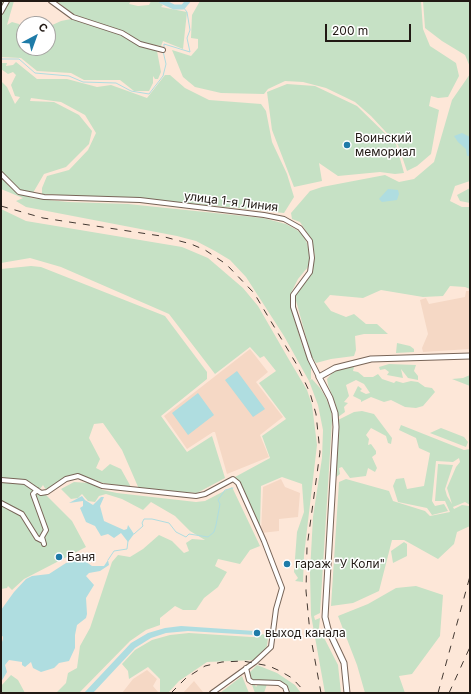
<!DOCTYPE html>
<meta charset="utf-8">
<style>
body{margin:0}
#map{position:relative;width:471px;height:694px;overflow:hidden;background:#fde7d8;font-family:Inter,sans-serif}
canvas{display:block}
.frame{position:absolute;inset:0;border:2px solid #211914;pointer-events:none}
.north{position:absolute;left:16px;top:16px;width:40px;height:40px;box-sizing:border-box;background:#fff;border:1px solid #a6a3a1;border-radius:50%;rotate:41deg;font-size:11px;font-weight:700;line-height:16px;text-align:center;color:#211914}
.north::after{content:'';display:block;margin:auto;width:14px;height:18px;background:#1e7ba8;clip-path:polygon(50% 0,100% 100%,50% 72%,0 100%)}
.scale{position:absolute;left:325px;top:24px;width:86px;height:18px;box-sizing:border-box;border:2px solid #211914;border-top:0;padding-left:5px;font-size:12px;line-height:14px;white-space:nowrap;color:#211914;-webkit-text-stroke:3px #fff;paint-order:stroke}
</style>
<div id="map">
<canvas width="471" height="694"></canvas>
<div class="frame"></div>
<div class="north">С</div>
<div class="scale">200 m</div>
</div>
<script>
const g = document.querySelector('canvas').getContext('2d');
g.lineJoin = 'round';
function fill(path, color) {
  g.fillStyle = color;
  g.fill(path, 'evenodd');
}
function poly(rows) {
  const path = new Path2D();
  for (const r of rows) {
    path.moveTo(r[0], r[1]);
    for (let i = 2; i < r.length; i += 2) path.lineTo(r[i], r[i + 1]);
  }
  return path;
}
function stroke(path, color, width, dash) {
  g.strokeStyle = color;
  g.lineWidth = width;
  g.lineCap = dash ? 'butt' : 'round';
  g.setLineDash(dash || []);
  g.stroke(path);
}
function write(font, color, halo, rows, align = 'center') {
  g.font = font + ' Inter,sans-serif';
  g.lineWidth = 3;
  g.setLineDash([]);
  g.textBaseline = 'middle';
  g.strokeStyle = halo;
  g.fillStyle = color;
  for (const [text, x, y, turn = 0] of rows) {
    g.save();
    g.translate(x, y);
    g.rotate((+turn || 0) * Math.PI / 180);
    g.textAlign = isNaN(turn) ? turn : align;
    if (halo) g.strokeText(text, 0, 0);
    g.fillText(text, 0, 0);
    g.restore();
  }
}
const built = poly([
 [466,291,470,291,470,349,423,352,422,348,428,334,420,300,426,298,429,304,465,297],
 [250,349,268,372,256,382,283,417,260,435,269,457,227,474,215,432,213,432,187,449,164,416],
 [281,479,285,487,300,493,298,517,279,519,279,531,261,533,263,487],
 [147,670,157,679,153,686,158,692,157,693,122,693,133,679],
 [194,681,203,692,183,693]
]);
const green = poly([
 [1,1,14,1,7,25,12,22,19,24,24,32,24,48,48,48,48,27,61,21,71,19,123,35,137,45,157,51,161,72,158,79,155,79,153,76,153,83,149,91,134,91,120,80,84,80,71,73,37,71,21,58,1,57],
 [56,1,131,1,129,4,138,6,149,5,151,1,157,1,163,5,161,7,187,12,183,49,163,41,161,46,142,43,126,32,76,16],
 [200,1,421,1,423,29,430,46,456,63,459,76,448,97,438,98,431,96,429,106,439,110,431,154,417,166,407,171,398,145,371,116,355,102,326,88,303,82,285,81,268,89,264,94,221,93,195,87,183,77,172,50,191,56,198,48,198,39,191,38,192,15],
 [423,1,470,1,470,67,465,55,442,41,425,28],
 [16,62,37,79,67,79,97,87,111,85,147,98,165,75,170,75,185,88,209,100,261,104,266,111,272,142,287,174,294,197,284,213,157,200,42,194,42,188,47,176,69,170,88,150,96,133,85,115,61,102,31,98,30,101,54,102,79,115,92,131,89,144,66,167,44,174,30,198,68,202,128,204,263,218,286,224,297,230,303,235,307,243,310,256,308,267,298,279,290,295,293,315,302,345,311,367,311,379,309,381,284,336,246,277,230,260,215,251,196,241,177,236,26,207,16,201,23,198,1,189,1,81,7,87,15,104,20,97,15,96,11,85,16,75,13,72,8,74,1,69,1,63,7,63,6,66,13,65],
 [470,74,470,181,455,186,450,201,462,207,470,207,470,289,465,287,450,286,443,296,423,297,381,290,363,298,330,295,324,302,331,311,346,317,354,314,366,324,377,324,388,334,364,334,355,336,356,350,354,356,331,359,316,363,311,355,295,297,301,286,311,275,315,257,312,240,300,222,292,219,291,213,310,191,322,187,385,175,399,182,414,179,434,162,452,100],
 [287,84,315,86,357,106,396,144,404,173,395,174,380,172,338,176,319,163,322,181,294,187,272,130,267,92],
 [470,188,470,203,460,201,457,195],
 [1,209,26,221,182,247,208,258,243,288,258,306,288,358,307,390,312,405,317,445,304,555,303,582,295,581,298,578,294,572,297,532,304,512,302,484,282,477,261,486,260,527,235,477,270,458,262,436,286,419,259,383,276,371,264,356,260,358,250,347,215,374,169,314,61,267,30,258,1,263],
 [31,266,41,267,165,316,207,372,207,379,161,416,187,452,212,436,225,478,197,493,139,489,122,450,103,423,94,424,89,438,100,459,96,468,102,471,110,464,121,469,131,487,103,483,78,474,65,477,46,490,43,485,40,489,72,521,86,547,24,579,12,590,8,586,7,588,1,589,1,269],
 [397,343,410,346,414,349,414,352,396,353],
 [389,364,416,365,414,371,418,376,418,380,408,378,401,369,403,378,387,375,389,372,385,369,380,370,379,367],
 [347,367,354,367,353,371,358,372,364,377,373,377,378,374,382,379,394,383,396,381,403,383,411,381,418,382,425,387,432,388,435,392,423,406,416,408,405,407,391,400,384,402,371,397,361,402,361,400,353,396,358,386,362,389,360,391,366,394,370,393,364,384,356,380,346,385,349,396,344,402,348,403,344,407,345,412,338,417,336,405,328,385,327,379,334,371],
 [470,375,470,386,452,379,463,378],
 [312,379,320,388,325,396,331,410,332,421,320,613,314,616,315,620,320,618,319,628,338,665,341,693,325,693,311,615,310,572,313,517,322,458,323,430,318,405,309,381],
 [362,411,374,414,392,438,391,444,388,443,386,436,371,428,366,435,369,439,368,445,371,444,376,451,376,454,372,457,377,468,375,472,368,468,366,476,350,478,342,467,339,468,340,474,335,478,338,420,354,412],
 [401,425,464,450,470,449,470,505,465,502,453,507,454,509,462,505,469,506,470,526,457,532,454,544,438,559,404,540,392,540,379,591,353,603,331,606,339,482,346,479,389,491,393,501,425,511,430,516,450,512,445,501,435,501,438,464,453,465,445,489,447,496,452,504,447,488,456,467,460,462,459,458,453,462,436,461,432,501,435,506,444,504,448,511,432,515,427,508,398,502,393,486,396,479,404,478,407,489,424,486,430,453,419,448,416,438,399,430],
 [441,428,464,437,468,442,466,447,430,433],
 [74,482,89,483,103,490,117,493,196,502,205,501,232,487,260,546,250,550,240,564,218,559,215,566,227,572,218,587,204,598,196,610,183,610,175,606,160,618,160,625,146,630,130,641,79,693,56,693,66,683,68,673,77,668,80,646,90,628,112,562,118,555,130,557,143,549,159,535,172,541,184,553,189,551,186,543,192,539,205,540,190,531,175,516,151,502,143,510,122,499,106,494,99,496,95,502,88,501,82,494,78,498,71,499,61,489],
 [404,542,407,544,407,556,393,563,391,551],
 [416,586,443,595,440,636,412,674,399,676,405,693,365,693,357,665,338,616,368,604,396,588],
 [189,633,251,637,257,637,263,634,268,638,267,646,256,660,207,662,179,681,168,693,160,693,160,679,148,667,129,679,128,671,122,664,135,650,152,640,170,635],
 [257,665,277,673,295,685,301,693,289,693,279,682,263,680,253,681,256,687,259,683,267,684,264,693,255,693,248,674],
 [11,675,18,680,25,693,1,693,1,686],
 [242,676,249,693,220,693]
]);
const water = poly([
 [462,133,470,137,470,156,467,156,466,149,458,142,454,136],
 [388,189,398,190,399,194,397,200,382,202,379,199],
 [237,371,265,409,253,417,225,380],
 [198,393,214,415,188,435,172,413],
 [82,496,85,500,93,505,101,497,104,497,100,506,104,521,124,530,127,529,128,525,134,534,128,542,121,533,114,538,108,534,101,536,95,526,86,522,80,508,83,506,83,501,69,503],
 [82,559,92,566,104,566,108,560,109,565,100,571,89,573,86,576,94,585,86,598,87,614,86,618,77,625,75,635,75,648,69,661,59,663,54,668,41,672,33,668,31,662,25,667,22,665,22,662,9,660,5,665,7,672,1,682,1,645,3,639,3,636,1,637,1,610,14,592,26,579,32,576,49,574,66,563],
 [181,626,255,631,255,635,188,631,166,633,151,638,135,648,93,693,84,693,131,643,148,633,165,628]
]);
const stream = poly([
 [164,48,164,44,190,52,187,38,190,30,187,12,183,7],
 [1,59,19,59,35,73,69,76,83,82,116,83,131,91,149,94,163,76,166,64,163,51],
 [134,534,143,526,142,523,144,519,152,519,169,523,176,532,186,537,189,534,208,537,214,532,216,525,220,504,218,500,225,490,233,488],
 [108,560,114,551,127,549,128,541]
]);
const river = poly([
 [161,1,174,7,183,7,188,1]
]);
const minor = poly([
 [51,1,73,17,122,33,140,44,163,50],
 [1,12,7,1],
 [1,174,19,192,44,197,140,200,264,215,284,219,300,228,310,241,312,258,310,272,293,295,293,307,310,359,319,377],
 [1,480,25,482,41,493,47,492,66,479,78,476,102,486,196,496,205,494,233,479,238,483,264,541,282,588,276,609,271,647,255,662,212,693],
 [37,490,33,494,46,530,42,537,44,544],
 [1,503,22,514,37,538,43,541],
 [246,668,249,680,252,682,279,683,285,687,287,693]
]);
const major = poly([
 [347,693,344,663,328,629,325,617,336,427,335,413,330,398,319,377,335,368,371,359,470,356]
]);
const rail = poly([
 [1,206,43,218,161,236,191,244,205,250,226,264,254,293,297,365,310,393,316,414,320,452,307,547,306,591,310,633,321,693],
 [171,693,186,678,205,666,222,662,243,661,269,666,280,671,292,678,306,693],
 [438,693,470,576],
 [449,693,470,647]
]);
const markers = [
 [347,145,4,"#1e7ba8"],
 [59,557,4,"#1e7ba8"],
 [287,564,4,"#1e7ba8"],
 [257,633,4,"#1e7ba8"]
];
const poiNames = [
 ["Воинский",355,138],
 ["мемориал",355,152],
 ["Баня",67,557],
 ["гараж \"У Коли\"",295,564],
 ["выход канала",265,633]
];
const streetNames = [
 ["улица 1-я Линия",231,202,7]
];
fill(built, '#f5d8c5');
fill(green, '#c6e1c5');
fill(water, '#afdde0');
stroke(stream, '#afdde0', 1);
stroke(river, '#afdde0', 5);
stroke(minor, '#786558', 6);
stroke(major, '#786558', 7);
stroke(minor, '#fff', 4);
stroke(major, '#fff', 5);
stroke(rail, '#433932', 1, [7, 7]);
for (const [x, y, r, color] of markers) {
  const dot = new Path2D();
  dot.arc(x, y, r, 0, 2 * Math.PI);
  g.fillStyle = color;
  g.fill(dot);
  stroke(dot, '#fff', 1.5);
}
write('12px', '#211914', '#fff', poiNames, 'left');
write('12px', '#211914', '#fff', streetNames);
</script>
